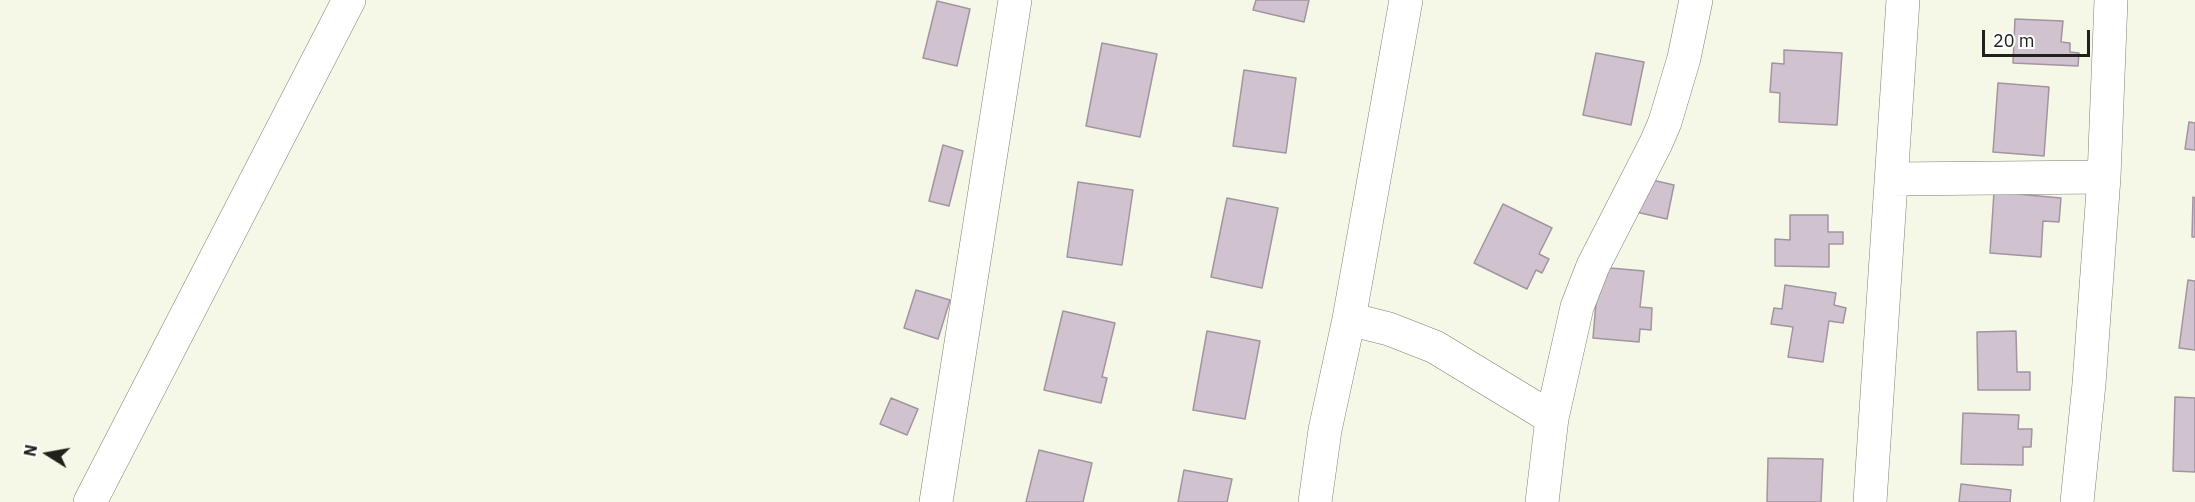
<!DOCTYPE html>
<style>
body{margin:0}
#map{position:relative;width:2195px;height:502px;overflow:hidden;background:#f5f8e7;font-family:"IBM Plex Sans",sans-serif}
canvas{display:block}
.north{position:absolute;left:18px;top:424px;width:60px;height:60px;-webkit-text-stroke:4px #fff;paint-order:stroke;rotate:281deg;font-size:16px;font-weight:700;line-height:24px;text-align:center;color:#20211b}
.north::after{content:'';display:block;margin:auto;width:21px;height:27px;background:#20211b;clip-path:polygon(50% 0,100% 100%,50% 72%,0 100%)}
.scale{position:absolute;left:1982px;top:30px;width:108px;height:27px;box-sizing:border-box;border:3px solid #20211b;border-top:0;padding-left:8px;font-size:18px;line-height:21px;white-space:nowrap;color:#20211b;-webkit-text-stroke:4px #fff;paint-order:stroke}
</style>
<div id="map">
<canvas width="2195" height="502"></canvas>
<div class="north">N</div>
<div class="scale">20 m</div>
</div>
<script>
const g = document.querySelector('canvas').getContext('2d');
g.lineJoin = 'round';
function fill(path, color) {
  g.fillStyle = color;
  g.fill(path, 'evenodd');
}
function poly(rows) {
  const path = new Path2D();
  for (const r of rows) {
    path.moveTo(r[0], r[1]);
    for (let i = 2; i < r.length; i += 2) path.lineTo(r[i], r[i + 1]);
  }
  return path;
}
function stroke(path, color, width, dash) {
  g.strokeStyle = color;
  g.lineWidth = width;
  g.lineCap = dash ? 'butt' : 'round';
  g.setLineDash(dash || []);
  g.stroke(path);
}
const building = poly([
 [1256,0,1309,0,1304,22,1253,10,1256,0],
 [937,1,970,9,957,66,923,58,937,1],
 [2015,19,2063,21,2061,42,2070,43,2070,52,2079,53,2078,66,2013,63,2015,19],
 [1102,43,1157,54,1140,137,1086,126,1102,43],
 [1784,50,1842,53,1837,125,1779,122,1780,93,1770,92,1772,63,1784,64,1784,50],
 [1596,53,1644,62,1631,125,1583,115,1596,53],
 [1244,70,1296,78,1286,153,1233,146,1244,70],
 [1998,83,2049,87,2044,156,1993,152,1998,83],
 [2189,122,2195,123,2195,150,2185,149,2189,122],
 [943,145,963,151,949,206,929,201,943,145],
 [1643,178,1674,185,1667,219,1636,212,1643,178],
 [1078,182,1133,190,1122,265,1067,257,1078,182],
 [1994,192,2061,198,2059,222,2043,221,2041,257,1990,253,1994,192],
 [2193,197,2195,198,2195,237,2192,237,2193,197],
 [1227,198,1278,208,1262,288,1211,277,1227,198],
 [1503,204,1552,228,1539,254,1549,259,1542,273,1536,270,1527,289,1474,263,1503,204],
 [1790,215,1828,215,1828,232,1843,232,1843,244,1829,244,1829,267,1775,266,1775,239,1790,240,1790,215],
 [1599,267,1644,271,1640,307,1652,308,1651,330,1640,329,1639,342,1593,338,1599,267],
 [2188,280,2195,281,2195,350,2179,348,2188,280],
 [1785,285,1836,293,1834,305,1846,308,1843,323,1829,321,1823,362,1788,357,1793,327,1771,324,1774,308,1782,309,1785,285],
 [916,290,950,300,938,339,904,328,916,290],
 [1063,311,1115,323,1102,377,1107,378,1101,403,1044,390,1063,311],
 [1207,331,1260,341,1245,419,1193,410,1207,331],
 [2016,331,2017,372,2030,372,2030,390,1978,390,1977,332,2016,331],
 [2175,397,2195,398,2195,472,2173,471,2175,397],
 [891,398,918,409,907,435,880,424,891,398],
 [1963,413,2019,415,2018,429,2032,429,2031,447,2023,447,2023,465,1961,464,1963,413],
 [1039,450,1092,463,1083,502,1026,502,1039,450],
 [1768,458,1823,459,1821,502,1767,502,1768,458],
 [1184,470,1232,479,1227,502,1178,502,1184,470],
 [1961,484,2011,490,2010,502,1959,502,1961,484]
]);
const minor = poly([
 [1892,179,2104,177],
 [1349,319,1389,329,1435,347,1552,418],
 [90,502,349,0],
 [936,502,1015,0],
 [1315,502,1325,430,1349,319,1406,0],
 [1542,502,1552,418,1577,307,1593,266,1656,143,1665,122,1684,58,1696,0],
 [1870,502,1903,0],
 [2077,502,2089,384,2104,177,2111,0]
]);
fill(building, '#d0c2cf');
stroke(building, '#a195a1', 1.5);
stroke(minor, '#7e8171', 34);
stroke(minor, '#fff', 33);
</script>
